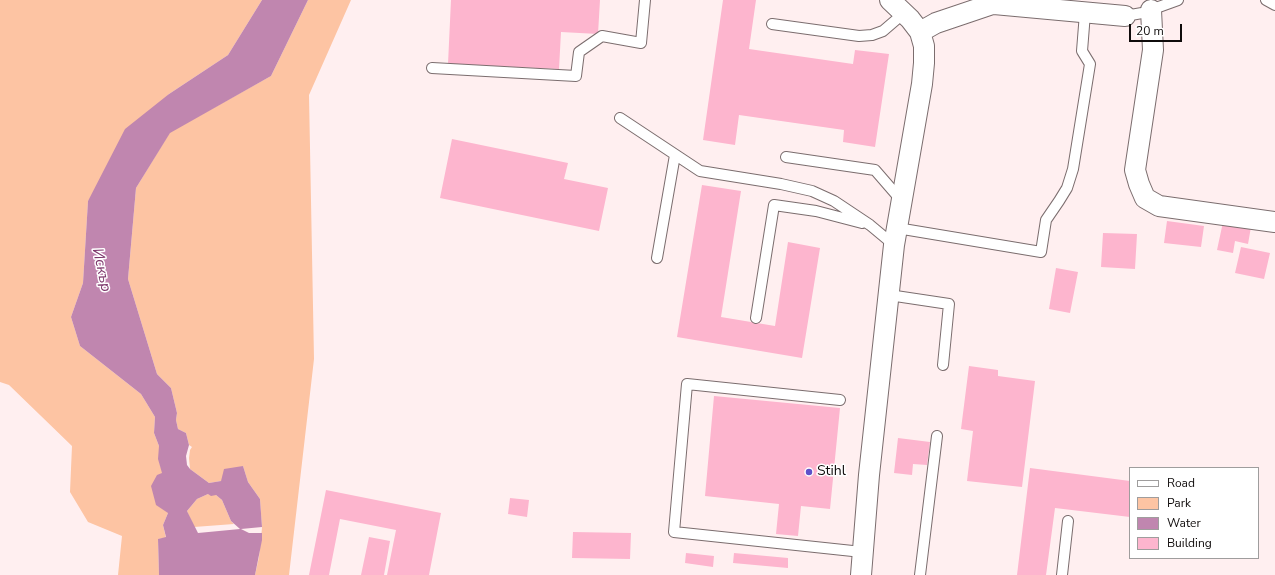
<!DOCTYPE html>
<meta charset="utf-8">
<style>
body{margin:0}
#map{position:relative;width:1275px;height:575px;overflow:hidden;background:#ffeff0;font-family:"Nunito Sans",sans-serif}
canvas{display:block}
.legend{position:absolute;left:1129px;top:467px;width:130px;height:92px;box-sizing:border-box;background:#fff;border:1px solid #9f9d9d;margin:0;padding:5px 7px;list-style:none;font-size:12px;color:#0f0b0b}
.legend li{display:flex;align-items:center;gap:8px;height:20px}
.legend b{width:20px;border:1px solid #9f9d9d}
.scale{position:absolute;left:1129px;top:24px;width:53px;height:18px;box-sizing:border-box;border:2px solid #0f0b0b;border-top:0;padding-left:5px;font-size:12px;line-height:14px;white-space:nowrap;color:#0f0b0b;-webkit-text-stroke:3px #fff;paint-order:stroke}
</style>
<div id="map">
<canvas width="1275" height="575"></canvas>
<ul class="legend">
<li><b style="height:5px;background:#fff"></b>Road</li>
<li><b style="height:11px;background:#fdc4a3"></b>Park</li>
<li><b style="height:11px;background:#c086af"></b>Water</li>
<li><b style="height:11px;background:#fdb5ce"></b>Building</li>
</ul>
<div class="scale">20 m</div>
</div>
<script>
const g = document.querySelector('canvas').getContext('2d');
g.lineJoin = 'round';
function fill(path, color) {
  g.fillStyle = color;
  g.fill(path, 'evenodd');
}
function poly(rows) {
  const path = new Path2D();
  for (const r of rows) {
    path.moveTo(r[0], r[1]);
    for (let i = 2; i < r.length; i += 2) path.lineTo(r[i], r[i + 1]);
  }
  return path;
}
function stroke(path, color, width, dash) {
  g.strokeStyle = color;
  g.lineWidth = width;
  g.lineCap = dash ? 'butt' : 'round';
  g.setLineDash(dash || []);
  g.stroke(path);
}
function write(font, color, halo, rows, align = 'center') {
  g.font = font + ' "Nunito Sans",sans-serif';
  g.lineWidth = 3;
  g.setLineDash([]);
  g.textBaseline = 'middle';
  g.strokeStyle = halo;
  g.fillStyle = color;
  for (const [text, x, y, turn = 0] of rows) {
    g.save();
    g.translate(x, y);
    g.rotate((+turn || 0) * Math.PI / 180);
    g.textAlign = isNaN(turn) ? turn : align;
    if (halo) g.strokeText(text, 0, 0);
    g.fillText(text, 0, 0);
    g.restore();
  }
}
const green = poly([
 [0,0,262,0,228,55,169,94,88,201,83,283,71,317,80,346,141,394,155,417,154,433,159,446,160,465,162,470,168,513,163,525,166,538,158,539,159,575,118,575,122,536,88,522,70,492,72,446,9,385,0,382],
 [308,0,351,0,309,95,314,359,289,575,255,575,259,557,262,528,260,499,248,482,243,466,221,481,209,483,190,469,189,458,190,450,192,447,189,445,186,433,178,429,176,420,177,413,171,388,157,374,128,279,136,188,170,132,271,76],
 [208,494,216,495,222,500,231,521,234,524,194,527,187,511,197,499]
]);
const water = poly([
 [262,0,308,0,271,76,170,133,136,188,128,279,157,374,171,388,177,413,176,420,178,429,186,433,189,445,186,456,187,465,190,469,209,483,221,481,224,469,243,466,248,482,260,499,262,527,241,529,249,533,262,533,262,540,255,575,159,575,158,539,166,537,163,525,168,513,156,505,151,486,157,475,162,473,158,459,159,446,154,433,155,417,141,394,80,346,71,317,83,283,88,201,125,129,169,94,228,55],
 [208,494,211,496,216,495,222,500,231,521,240,529,198,533,187,511,197,499]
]);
const building = poly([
 [451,0,600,0,598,34,561,32,559,69,448,64],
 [723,0,756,0,749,49,853,64,855,50,889,54,875,147,843,142,844,130,739,115,735,145,703,140],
 [452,139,568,163,564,179,608,188,599,231,440,198],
 [702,185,741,191,721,317,775,326,788,242,820,248,802,358,677,337],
 [1167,221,1204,226,1201,247,1164,243],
 [1223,222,1251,227,1248,244,1235,241,1233,253,1217,250],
 [1103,233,1137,234,1135,269,1101,267],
 [1241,247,1270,253,1264,279,1235,273],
 [1056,268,1078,272,1070,313,1049,309],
 [969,366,998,370,998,376,1035,381,1022,487,967,481,973,431,961,429],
 [714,396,840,408,830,509,801,506,798,536,776,534,779,504,705,496],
 [898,438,930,442,927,465,913,464,912,475,894,473],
 [1030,468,1130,481,1130,517,1055,508,1046,575,1017,575],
 [326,490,441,513,429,575,387,575,396,530,340,519,329,575,309,575],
 [510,498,529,500,527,517,508,514],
 [573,532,631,533,630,559,572,558],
 [369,537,390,541,384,575,361,575],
 [686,553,714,556,713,567,685,563],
 [734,553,788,558,788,568,733,563]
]);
const service = poly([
 [1266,0,1275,5],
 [1125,16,1142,13,1178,0],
 [772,24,859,36,872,35,883,31,904,13],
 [432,68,576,76,579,52,602,36,641,43,645,0],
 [620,118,700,171,781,184,812,191,834,201,870,225,894,245],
 [786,157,875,170,901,200],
 [897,228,1041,252,1046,220,1059,201,1067,188,1073,169,1090,64,1082,51,1085,13],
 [657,258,675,155],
 [889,295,949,304,943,365],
 [756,318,774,205,816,211,862,223],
 [840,400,687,384,674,532,862,552],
 [920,575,937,436],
 [1062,575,1068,521]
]);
const minor = poly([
 [994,4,1125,16],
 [1151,10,1153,50,1135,170,1139,184,1145,198,1159,206,1275,222],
 [920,32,936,23,1004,0],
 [861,575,869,475,894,245,922,84,924,63,924,46,920,32,910,19,890,0]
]);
const markers = [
 [809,472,4,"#5e51ca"]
];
const poiNames = [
 ["Stihl",817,472]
];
const waterNames = [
 ["Искър",101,270,78]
];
fill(green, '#fdc4a3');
fill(water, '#c086af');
fill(building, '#fdb5ce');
stroke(service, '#7b6d6e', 12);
stroke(minor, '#7b6d6e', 22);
stroke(service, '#fff', 10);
stroke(minor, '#fff', 20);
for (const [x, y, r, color] of markers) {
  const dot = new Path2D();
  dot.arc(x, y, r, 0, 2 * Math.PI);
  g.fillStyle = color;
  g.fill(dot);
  stroke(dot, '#fff', 1.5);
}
write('14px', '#0f0b0b', '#fff', poiNames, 'left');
write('italic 15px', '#7c366b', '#fff', waterNames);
</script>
